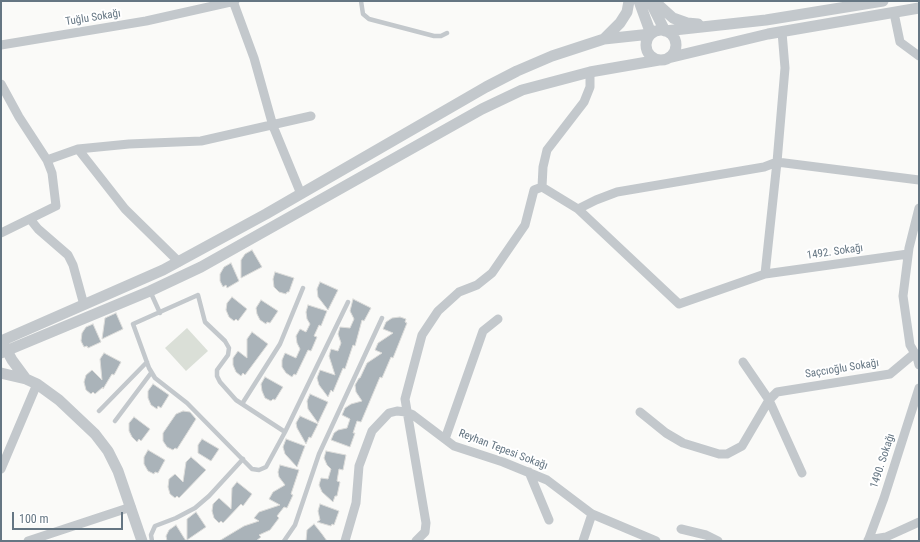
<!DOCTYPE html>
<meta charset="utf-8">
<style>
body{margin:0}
#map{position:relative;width:920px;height:542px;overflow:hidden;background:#fafaf8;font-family:"Roboto Condensed",sans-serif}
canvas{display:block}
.frame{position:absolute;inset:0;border:2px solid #657683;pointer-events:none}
.scale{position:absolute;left:12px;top:512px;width:111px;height:18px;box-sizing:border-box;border:2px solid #657683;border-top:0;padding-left:5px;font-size:12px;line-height:14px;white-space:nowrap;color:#657683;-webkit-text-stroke:3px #fff;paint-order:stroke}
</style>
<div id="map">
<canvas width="920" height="542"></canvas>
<div class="frame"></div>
<div class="scale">100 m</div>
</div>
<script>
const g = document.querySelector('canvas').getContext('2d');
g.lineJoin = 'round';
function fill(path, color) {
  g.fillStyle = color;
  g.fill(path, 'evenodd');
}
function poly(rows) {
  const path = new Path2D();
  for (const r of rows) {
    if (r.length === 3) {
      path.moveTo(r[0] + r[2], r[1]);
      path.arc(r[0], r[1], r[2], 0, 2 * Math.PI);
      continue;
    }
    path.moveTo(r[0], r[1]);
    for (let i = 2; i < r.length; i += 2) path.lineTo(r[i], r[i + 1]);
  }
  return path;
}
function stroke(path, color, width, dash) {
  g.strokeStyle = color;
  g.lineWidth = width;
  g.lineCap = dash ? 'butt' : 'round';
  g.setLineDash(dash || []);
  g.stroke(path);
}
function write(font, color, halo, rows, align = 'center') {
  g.font = font + ' "Roboto Condensed",sans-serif';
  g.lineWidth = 4;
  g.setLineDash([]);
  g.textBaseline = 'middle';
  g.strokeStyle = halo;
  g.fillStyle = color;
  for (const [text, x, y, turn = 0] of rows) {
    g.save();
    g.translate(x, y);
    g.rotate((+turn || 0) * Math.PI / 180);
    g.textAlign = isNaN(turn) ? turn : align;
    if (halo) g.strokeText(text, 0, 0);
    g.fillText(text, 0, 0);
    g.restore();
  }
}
const green = poly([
 [187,328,208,351,186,371,165,348]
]);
const building = poly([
 [252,250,262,267,241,278,241,260,245,254,252,250],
 [231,263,239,281,227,288,226,285,223,287,220,281,220,274,224,267,231,263],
 [275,272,294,278,289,292,287,292,286,294,279,292,274,287,273,279,275,272],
 [320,282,338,290,328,310,318,297,317,289,320,282],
 [232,297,247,309,238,321,236,319,234,321,229,317,226,310,227,303,232,297],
 [353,299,371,308,364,321,362,320,355,346,353,345,345,369,343,368,333,392,331,390,328,397,319,385,317,378,320,370,335,375,329,356,331,349,338,351,341,343,338,334,340,327,350,328,354,319,350,311,353,299],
 [261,300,278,311,270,323,267,322,266,324,260,320,257,314,256,308,261,300],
 [308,305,327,311,321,326,319,325,314,336,317,337,311,351,308,350,296,375,294,374,292,377,286,373,282,367,282,360,285,353,296,358,300,349,297,343,296,336,300,329,306,332,310,324,307,319,306,312,308,305],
 [116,313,123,329,102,339,105,318,116,313],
 [400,317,406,319,405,322,407,323,393,358,391,357,382,378,380,377,361,422,357,421,353,433,355,433,350,447,331,440,334,433,338,430,347,428,350,419,342,415,345,408,351,404,362,401,356,392,355,385,359,378,360,378,367,363,382,353,375,350,378,343,393,333,383,329,386,322,392,318,400,317],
 [93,324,101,342,88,348,87,346,84,347,81,341,82,333,86,327,93,324],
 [252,332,268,344,245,375,243,373,241,376,236,372,233,365,233,358,238,351,247,358,247,339,252,332],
 [104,353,121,362,114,375,112,374,103,389,103,387,95,394,93,392,91,394,86,390,84,382,86,375,92,370,102,380,100,359,104,353],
 [265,377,283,387,275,400,273,399,271,401,265,398,262,391,261,384,265,377],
 [153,384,169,395,161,408,158,406,157,409,151,405,148,398,148,391,153,384],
 [310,394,328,402,318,423,308,409,307,401,310,394],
 [183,411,190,412,196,419,177,449,175,448,173,450,167,447,163,441,163,433,176,414,183,411],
 [300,416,318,424,311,438,309,437,306,444,297,428,296,423,300,416],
 [134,417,150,429,141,441,139,439,137,442,132,437,129,431,129,423,134,417],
 [202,439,219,449,211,461,198,453,198,445,202,439],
 [286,439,305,446,297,467,285,454,283,447,286,439],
 [148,450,165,460,158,473,155,472,154,474,148,471,144,464,144,457,148,450],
 [326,451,346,455,343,470,339,469,337,481,340,482,337,496,335,496,333,502,322,492,319,485,321,478,328,479,331,469,327,465,324,458,326,451],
 [191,457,206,470,179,498,177,496,175,498,170,494,168,487,169,479,175,474,183,482,186,462,191,457],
 [280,465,299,470,291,494,293,495,287,508,284,507,277,516,279,518,270,530,259,535,261,537,256,541,219,541,244,526,259,521,254,518,259,512,280,505,269,499,273,492,285,485,279,477,278,472,280,465],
 [237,482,252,494,243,506,241,504,223,523,221,521,219,523,214,518,212,511,213,504,219,498,231,509,232,488,237,482],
 [320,504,339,511,334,525,332,524,331,526,317,522,320,520,318,511,320,504],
 [196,512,206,527,187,540,187,519,196,512],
 [314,524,322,534,327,541,306,541,307,530,314,524],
 [176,525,186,541,167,541,166,536,169,530,176,525]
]);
const service = poly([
 [361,1,363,14,369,19,434,36,441,36,447,33],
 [150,291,160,313],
 [242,404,280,344,303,288],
 [99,411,147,362],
 [115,421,151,373],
 [285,432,236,400,220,382,217,376,217,370,228,355,229,348,225,341,205,322,198,295,133,324,149,368,155,378,187,403,252,469,259,470,266,467,285,432,348,302],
 [152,541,151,535,155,526,176,518,195,508,209,496,243,459],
 [284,541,295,525,319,454,382,318]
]);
const minor = poly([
 [233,1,254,58,273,126,301,194],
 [894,13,900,42,919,56],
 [782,32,785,68,777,162,919,180],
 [1,45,146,21,235,1],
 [1,84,19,117,47,160,52,173,56,206,1,233],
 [78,149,125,209,179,262],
 [47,160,78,149,129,144,201,141,311,116],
 [542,187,578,209,679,304,765,274,908,254],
 [919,208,909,248,903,296,910,345,917,357,919,365],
 [578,209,596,200,617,192,764,167,777,162],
 [30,219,38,229,68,255,73,265,84,305],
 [765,274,777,162],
 [743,362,769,400,802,473],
 [640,412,666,433,683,443,719,454,727,454,742,446,769,400,777,392,890,374,915,353],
 [445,439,483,331,498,319],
 [1,469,37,384],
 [529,472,549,520],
 [681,529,706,535,718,541],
 [868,540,886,537,919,522],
 [28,541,131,507],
 [345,541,356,503,359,466,372,431,389,413,397,411,406,412,413,415,454,446,503,462,547,480,592,514,656,541],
 [416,541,425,532,426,523,405,399,422,335,438,311,459,292,477,285,492,273,525,225,534,190,542,187,543,167,547,150,584,102,590,87,590,72],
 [583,541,592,514],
 [868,541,884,498,919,388]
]);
const tertiary = poly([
 [650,1,665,31,766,20,883,1],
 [654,1,673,18,687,23,698,24],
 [661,45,15],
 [604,39,620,23,627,12,629,1],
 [668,58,768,34,919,8],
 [1,341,163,270,266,214,486,87,517,71,552,56,604,39,651,34,639,1],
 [4,345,12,360,26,379],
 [1,353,150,291,201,267,482,109,522,90,590,72,659,60],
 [1,373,26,379,37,384,59,400,95,434,108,451,118,471,142,541]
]);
const streetNames = [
 ["Tuğlu Sokağı",93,18,-9],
 ["1492. Sokağı",835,252,-8],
 ["Saçcıoğlu Sokağı",842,369,-9],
 ["Reyhan Tepesi Sokağı",503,450,21],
 ["1490. Sokağı",883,461,-72]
];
fill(green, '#dadfd7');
fill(building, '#aab3b9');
stroke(building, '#dcdcda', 1);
stroke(service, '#c3c8cc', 4.5);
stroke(minor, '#c3c8cc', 9);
stroke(tertiary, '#c3c8cc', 11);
write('11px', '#657683', '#fff', streetNames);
</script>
